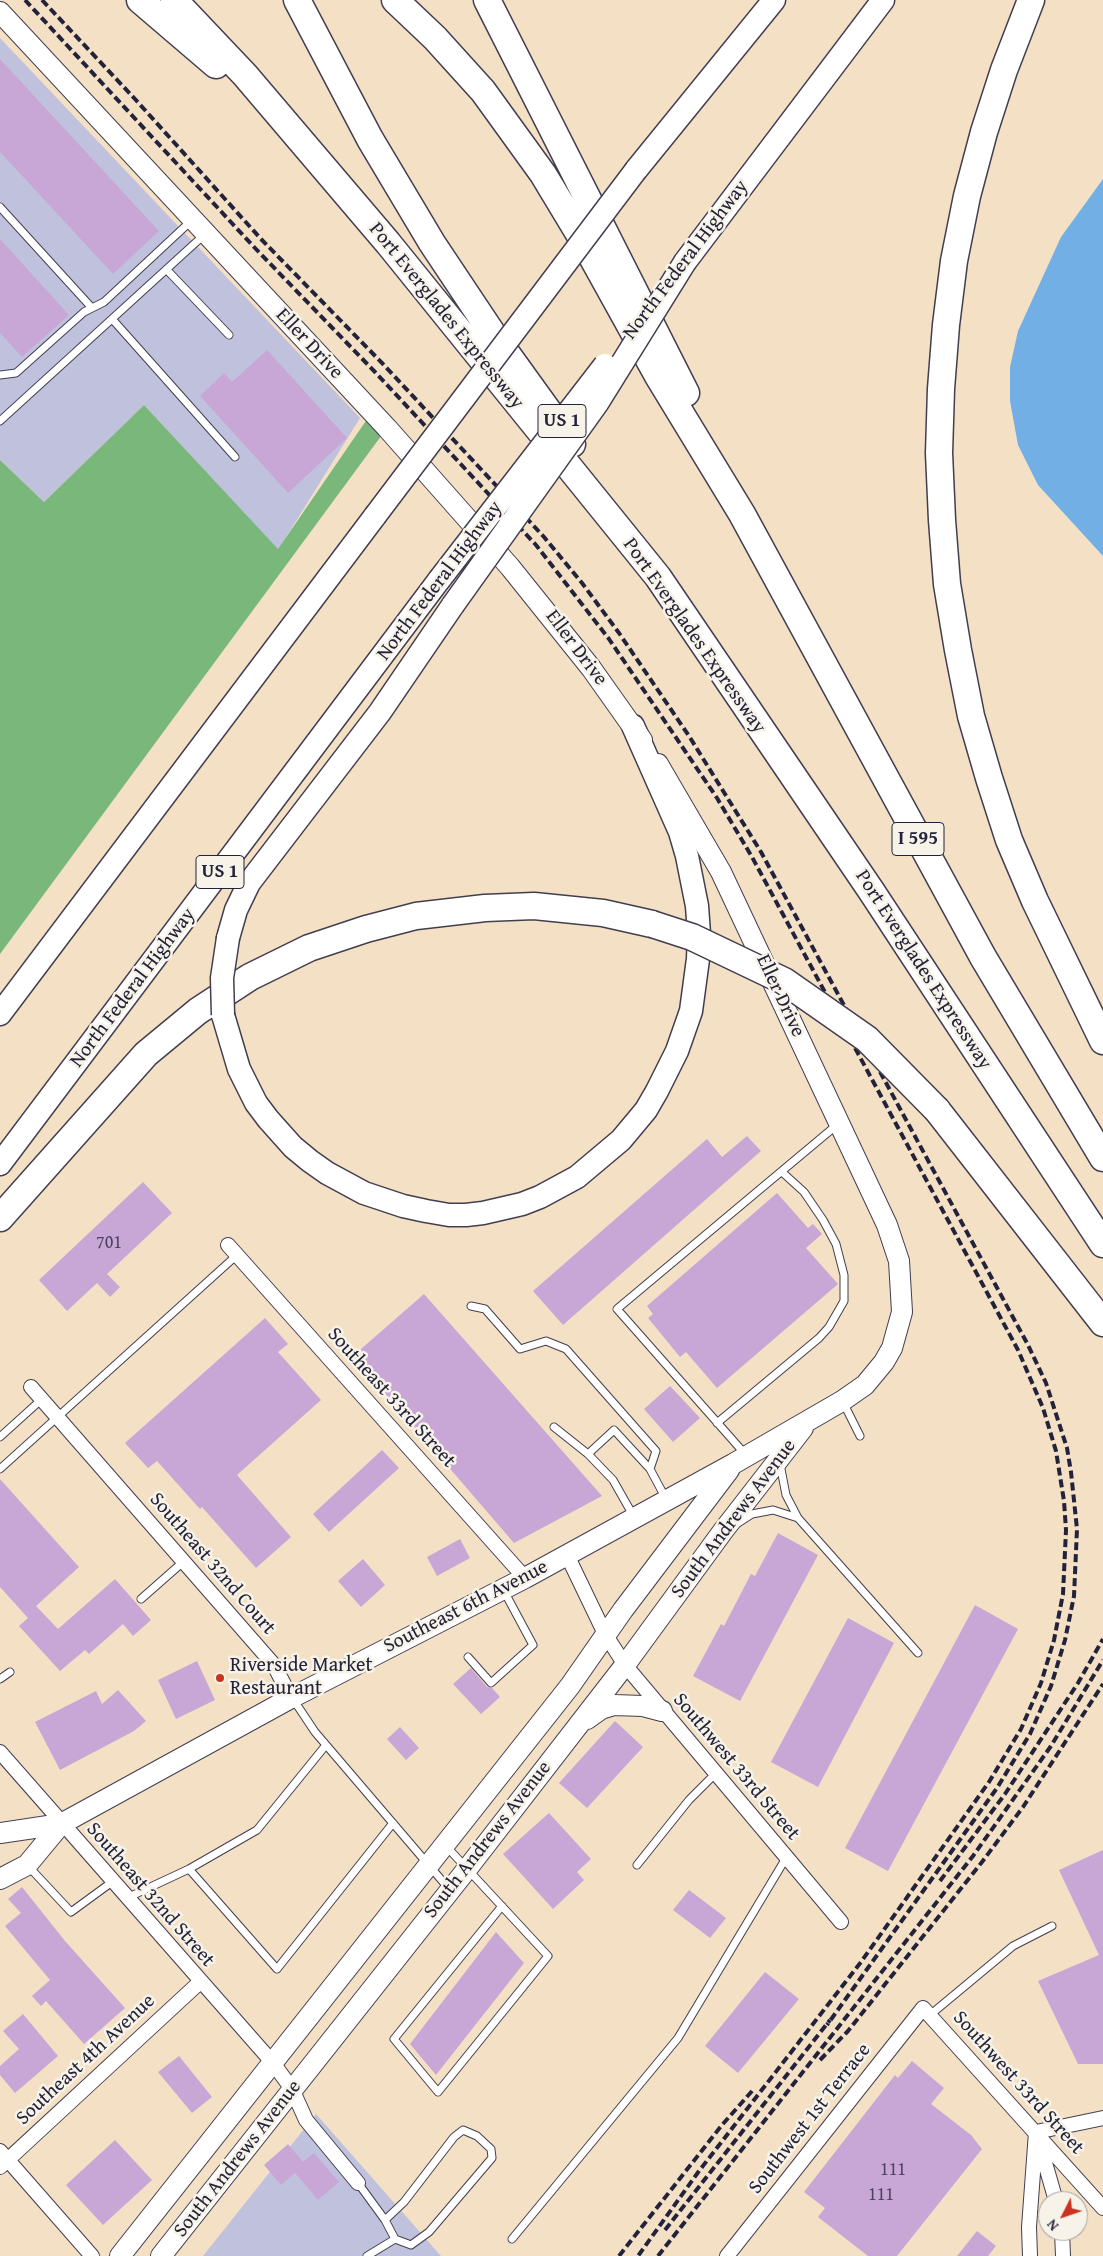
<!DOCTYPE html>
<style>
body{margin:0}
#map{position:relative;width:1103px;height:2256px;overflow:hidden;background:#f4e0c5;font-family:"Gentium Book Plus",serif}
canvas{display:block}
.north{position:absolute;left:1038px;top:2191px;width:50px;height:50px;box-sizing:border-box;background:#f7f3e8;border:1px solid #a29fa3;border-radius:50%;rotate:229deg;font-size:14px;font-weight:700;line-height:20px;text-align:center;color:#22223b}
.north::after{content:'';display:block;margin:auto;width:18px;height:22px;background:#c8321e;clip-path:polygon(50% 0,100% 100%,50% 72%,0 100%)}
</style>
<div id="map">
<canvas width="1103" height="2256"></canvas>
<div class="north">N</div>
</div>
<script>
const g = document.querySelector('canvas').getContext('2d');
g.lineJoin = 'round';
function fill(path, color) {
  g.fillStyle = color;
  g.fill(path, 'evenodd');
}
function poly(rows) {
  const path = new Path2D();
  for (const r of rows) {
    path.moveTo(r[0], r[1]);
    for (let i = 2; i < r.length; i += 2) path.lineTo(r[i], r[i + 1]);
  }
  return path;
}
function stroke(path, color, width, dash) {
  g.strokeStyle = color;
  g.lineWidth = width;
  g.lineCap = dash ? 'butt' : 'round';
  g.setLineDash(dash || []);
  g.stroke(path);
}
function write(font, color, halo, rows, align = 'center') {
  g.font = font + ' "Gentium Book Plus",serif';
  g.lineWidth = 5;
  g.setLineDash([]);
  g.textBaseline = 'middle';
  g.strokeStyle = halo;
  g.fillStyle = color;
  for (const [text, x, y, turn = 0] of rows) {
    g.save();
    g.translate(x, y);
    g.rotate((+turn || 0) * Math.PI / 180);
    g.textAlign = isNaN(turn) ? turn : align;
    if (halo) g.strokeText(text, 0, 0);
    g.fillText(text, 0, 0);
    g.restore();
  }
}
const industrial = poly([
 [0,38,360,418,278,550,144,405,44,502,0,460],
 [316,2114,441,2256,203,2256]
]);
const forest = poly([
 [144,405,278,549,372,412,387,428,0,954,0,460,44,502]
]);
const water = poly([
 [1103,179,1103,556,1038,485,1018,445,1010,401,1010,367,1018,331,1061,237]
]);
const building = poly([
 [0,59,159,231,113,274,0,152],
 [0,239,69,315,22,357,0,333],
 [267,350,347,438,288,493,200,396,224,373,232,382],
 [747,1136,761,1151,563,1325,533,1291,707,1139,722,1157],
 [143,1182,172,1213,107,1274,120,1287,110,1297,97,1283,67,1311,39,1280],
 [777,1193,808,1228,813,1224,822,1234,806,1248,838,1284,717,1388,686,1352,680,1357,648,1318,653,1314,647,1306],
 [424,1294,602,1496,514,1543,353,1356],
 [265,1318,288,1344,278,1352,321,1400,237,1475,291,1537,256,1568,202,1507,200,1509,157,1461,148,1468,125,1443],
 [670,1386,700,1418,673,1442,644,1409],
 [382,1450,399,1468,329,1532,313,1514],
 [0,1479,79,1567,36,1606,58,1629,115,1579,151,1620,133,1636,123,1624,89,1654,85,1650,60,1671,19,1626,28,1618,0,1587],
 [778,1533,818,1555,740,1701,693,1676,721,1624,724,1626,751,1574,755,1576],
 [460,1539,470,1558,437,1576,427,1557],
 [363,1559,385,1585,361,1607,338,1581],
 [975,1605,1018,1629,888,1871,845,1848],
 [848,1618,894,1643,818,1787,771,1762],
 [197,1661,215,1700,176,1719,158,1680],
 [471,1668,487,1687,492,1688,500,1697,481,1714,453,1684],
 [118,1690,146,1721,134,1731,60,1770,35,1722,96,1691,102,1704],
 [615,1721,643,1747,587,1808,559,1783],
 [400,1727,419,1748,406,1760,387,1739],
 [549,1813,591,1859,577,1872,584,1880,553,1909,503,1854],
 [1103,1850,1103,2064,1078,2064,1038,1981,1099,1955,1059,1870],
 [22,1887,65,1941,125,2008,84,2044,46,2001,41,2006,32,1996,50,1980,5,1926,21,1913,8,1899],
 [689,1890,726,1918,710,1938,673,1910],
 [496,1932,524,1963,436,2075,410,2044],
 [765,1972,799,1999,738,2073,705,2046],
 [23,2014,58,2056,15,2093,0,2075,0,2066,19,2049,3,2031],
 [179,2056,212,2097,192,2113,158,2072],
 [912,2061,944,2088,931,2104,971,2135,982,2149,897,2256,868,2256,818,2217,825,2208,804,2192,895,2075,898,2078],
 [115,2140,152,2180,103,2225,66,2185],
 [288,2144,303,2162,314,2153,339,2182,318,2200,295,2173,281,2185,264,2165],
 [977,2231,996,2246,988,2256,957,2256]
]);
const lane = poly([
 [0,207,92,308],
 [167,270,229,335],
 [113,320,235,457],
 [0,375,16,373,84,312,104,302,191,221],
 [0,421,204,235],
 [471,1306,485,1309,520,1349,546,1341,566,1349,656,1451,650,1469],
 [843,1402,860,1436],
 [717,1423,819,1338,829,1327,844,1301,844,1275,836,1244,823,1220,804,1192,782,1172],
 [554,1427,588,1454,613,1480,634,1517],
 [0,1437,42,1399],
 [588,1454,614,1430,650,1469,666,1499],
 [745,1454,617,1309,838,1124],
 [780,1464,786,1495,798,1518,918,1653],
 [0,1469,237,1255],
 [738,1523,752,1514,773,1510,798,1518],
 [141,1599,183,1562],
 [468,1657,491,1683,533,1645,504,1591],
 [0,1679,10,1672],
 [293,1699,315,1732,450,1890],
 [446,1846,548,1956,438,2092,394,2039,502,1906],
 [637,1865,689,1800,715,1774],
 [29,1867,71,1912,112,1882],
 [189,1869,277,1969,393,1823],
 [127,1898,189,1869,257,1830,326,1745],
 [930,2015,1013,1946,1052,1926],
 [358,2183,385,2220,395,2239,367,2256],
 [385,2220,404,2202,454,2137,463,2130,477,2136,491,2149,492,2158,429,2232,411,2245,395,2239],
 [512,2239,678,2038,786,1858]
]);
const street = poly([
 [228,1245,525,1578],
 [31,1387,274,1665,291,1698],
 [567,1555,605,1634,625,1665,841,1922],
 [0,1752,273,2063,292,2089,306,2120,358,2183],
 [1036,2132,1103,2118],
 [1039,2142,1056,2201],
 [0,2151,92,2256],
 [0,2167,200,1982],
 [1062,2231,1063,2256],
 [727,2256,923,2008,1103,2208],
 [1030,2256,1029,2227,1036,2132]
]);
const secondary = poly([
 [0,12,387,428,510,567,591,668,642,740],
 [587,1719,601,1709,614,1705,643,1706,662,1711],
 [0,1833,61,1824,291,1698,525,1578,733,1464,842,1401,865,1385,884,1362,892,1348,902,1312,899,1261,887,1225,721,872,658,764],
 [0,1879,27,1865,61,1824],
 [120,2256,570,1686,623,1610,729,1470],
 [161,2256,467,1869,625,1665,723,1531,803,1428]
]);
const primary = poly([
 [636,170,774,0],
 [685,262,883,0],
 [228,938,236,910,249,883,380,712,453,605],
 [0,1014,375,516],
 [223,1015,239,1069,256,1103,268,1119,293,1147,310,1161,327,1173,364,1193,403,1206,426,1211,449,1215,466,1215,483,1213,522,1204,540,1197,577,1177,621,1140,646,1110,657,1091,677,1051,691,1011,698,959,699,934,697,906,687,856,680,832,633,726],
 [0,1164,439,580]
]);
const highway = poly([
 [140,0,216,65],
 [174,0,245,75,388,243,658,577,872,892,1103,1244],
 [297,0,370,139,432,243,492,333,572,444],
 [395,0,435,38,483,91,543,174,581,237,658,376,742,514,983,957,1103,1158],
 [487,0,686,393],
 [1031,0,1004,70,984,132,967,196,954,261,946,325,941,389,939,453,942,520,947,584,958,650,971,716,989,778,1009,840,1035,901,1103,1041],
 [937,1110,1103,1323],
 [0,1218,146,1054,198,1011,250,977,309,948,366,929,416,916,485,908,534,906,603,913,652,924]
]);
const rail = poly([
 [25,0,254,247,375,372,536,545,609,639,717,798,752,857,1018,1350,1043,1408,1056,1451,1064,1501,1066,1530,1063,1594,1054,1640,1041,1683,1021,1729,989,1782,861,1962,699,2171,638,2256],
 [42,0,135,99,261,239,383,364,544,537,582,583,619,633,689,736,761,852,1028,1345,1046,1383,1067,1448,1071,1472,1077,1529,1074,1596,1065,1640,1051,1686,1030,1734,997,1788,827,2025],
 [940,1881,1005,1794,1078,1683,1103,1639],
 [820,2060,848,2031,982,1862,1023,1807,1103,1684],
 [665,2230,830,2020],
 [619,2256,722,2125,753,2090],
 [658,2256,973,1856,1051,1746,1103,1660]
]);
const primaryBridge = poly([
 [375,516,636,170],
 [439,580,605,365],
 [453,605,598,402,685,262],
 [223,1015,222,978,228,938]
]);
const highwayBridge = poly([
 [652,924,692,937,784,981,867,1039,937,1110]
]);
const markers = [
 [220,1678,5,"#c8321e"]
];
const numberNames = [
 ["701",109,1243],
 ["111",893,2170],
 ["111",881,2195]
];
const shields = [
 [562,421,48],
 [918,839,52],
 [220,872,48]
];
const shieldNames = [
 ["US 1",562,421],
 ["I 595",918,839],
 ["US 1",220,872]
];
const streetNames = [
 ["North Federal Highway",686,260,-53],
 ["Port Everglades Expressway",446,316,51],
 ["Eller Drive",309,344,47],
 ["North Federal Highway",440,581,-53],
 ["Port Everglades Expressway",694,636,55],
 ["Eller Drive",576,648,53],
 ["Port Everglades Expressway",923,970,57],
 ["North Federal Highway",133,988,-53],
 ["Eller Drive",780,996,65],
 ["Southeast 33rd Street",391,1398,48],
 ["South Andrews Avenue",734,1519,-53],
 ["Southeast 32nd Court",212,1564,49],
 ["Southeast 6th Avenue",466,1607,-27],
 ["Southwest 33rd Street",736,1767,50],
 ["South Andrews Avenue",488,1840,-52],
 ["Southeast 32nd Street",150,1895,49],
 ["Southeast 4th Avenue",86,2060,-43],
 ["Southwest 33rd Street",1018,2083,48],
 ["Southwest 1st Terrace",810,2119,-52],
 ["South Andrews Avenue",238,2159,-52]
];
const poiNames = [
 ["Riverside Market",230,1666],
 ["Restaurant",230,1689]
];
fill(industrial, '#c0c2dd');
fill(forest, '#79b87a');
fill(water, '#72afe4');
fill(building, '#c8a7d7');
stroke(lane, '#423e50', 9);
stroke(street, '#423e50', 16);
stroke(secondary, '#423e50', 22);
stroke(primary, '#423e50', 25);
stroke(highway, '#423e50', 29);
stroke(lane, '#fff', 7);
stroke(street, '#fff', 14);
stroke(secondary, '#fff', 20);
stroke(primary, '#fff', 22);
stroke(highway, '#fff', 26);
stroke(rail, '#22223b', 4, [8, 4]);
stroke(primaryBridge, '#423e50', 25, []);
stroke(highwayBridge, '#423e50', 29, []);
stroke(primaryBridge, '#fff', 22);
stroke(highwayBridge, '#fff', 26);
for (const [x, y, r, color] of markers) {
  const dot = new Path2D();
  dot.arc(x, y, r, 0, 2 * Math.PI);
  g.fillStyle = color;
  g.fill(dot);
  stroke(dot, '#f7f3e8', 2);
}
write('18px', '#4c4362', null, numberNames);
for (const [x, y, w] of shields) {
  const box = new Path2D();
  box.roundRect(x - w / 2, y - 16.5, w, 33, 4);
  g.fillStyle = '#f7f3e8';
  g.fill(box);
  stroke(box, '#22223b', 1);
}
write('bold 19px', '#22223b', null, shieldNames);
write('20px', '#22223b', '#f7f3e8', streetNames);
write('20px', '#22223b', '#f7f3e8', poiNames, 'left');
</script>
